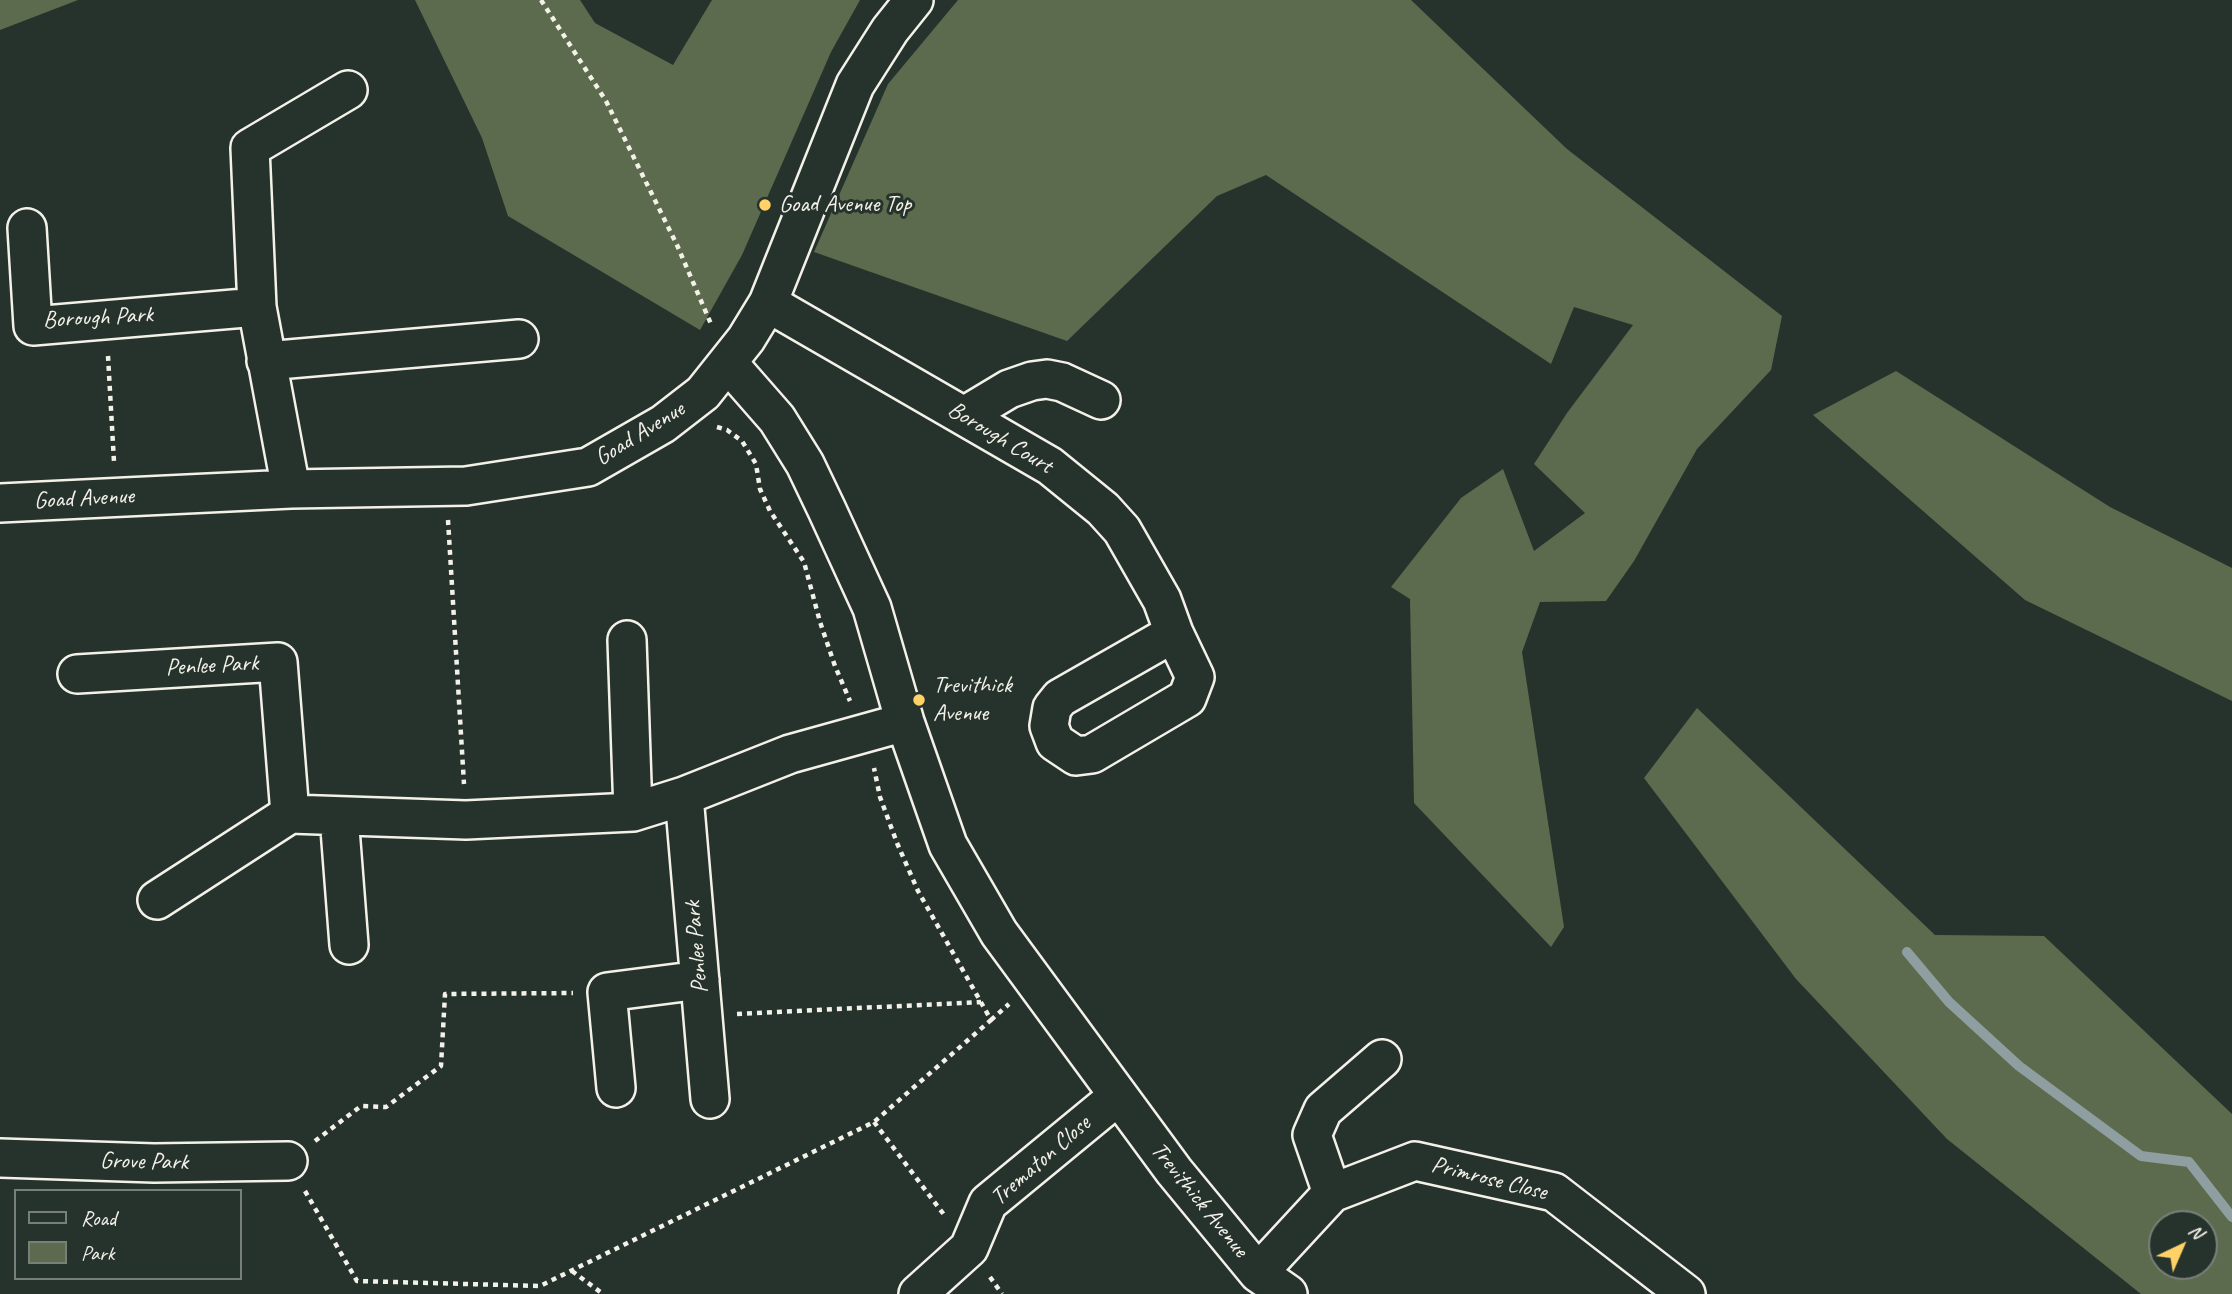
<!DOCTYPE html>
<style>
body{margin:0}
#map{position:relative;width:2232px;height:1294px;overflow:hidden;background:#26332d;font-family:Caveat,sans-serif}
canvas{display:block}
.legend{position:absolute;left:14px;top:1189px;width:228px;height:91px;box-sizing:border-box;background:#26332d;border:2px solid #787f78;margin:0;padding:9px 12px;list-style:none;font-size:21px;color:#f4f1e8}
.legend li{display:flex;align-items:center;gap:14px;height:35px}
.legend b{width:35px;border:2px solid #787f78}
.north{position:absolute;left:2148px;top:1210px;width:70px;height:70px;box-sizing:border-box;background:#26332d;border:2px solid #787f78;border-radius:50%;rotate:44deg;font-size:19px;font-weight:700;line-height:28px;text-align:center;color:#f4f1e8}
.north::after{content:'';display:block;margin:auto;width:24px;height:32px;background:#ffd166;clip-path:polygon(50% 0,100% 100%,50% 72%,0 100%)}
</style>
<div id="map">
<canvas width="2232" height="1294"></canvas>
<ul class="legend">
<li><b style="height:9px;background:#26332d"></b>Road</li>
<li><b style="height:19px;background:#5c6b4d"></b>Park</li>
</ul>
<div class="north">N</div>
</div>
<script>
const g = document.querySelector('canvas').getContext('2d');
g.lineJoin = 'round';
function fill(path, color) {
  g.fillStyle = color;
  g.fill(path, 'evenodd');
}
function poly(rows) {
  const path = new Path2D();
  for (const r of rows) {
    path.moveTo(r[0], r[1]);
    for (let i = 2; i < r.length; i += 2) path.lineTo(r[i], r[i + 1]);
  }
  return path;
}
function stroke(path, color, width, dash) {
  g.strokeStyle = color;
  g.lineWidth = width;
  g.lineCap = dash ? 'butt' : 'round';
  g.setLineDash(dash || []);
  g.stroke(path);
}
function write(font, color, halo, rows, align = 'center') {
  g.font = font + ' Caveat,sans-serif';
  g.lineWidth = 6;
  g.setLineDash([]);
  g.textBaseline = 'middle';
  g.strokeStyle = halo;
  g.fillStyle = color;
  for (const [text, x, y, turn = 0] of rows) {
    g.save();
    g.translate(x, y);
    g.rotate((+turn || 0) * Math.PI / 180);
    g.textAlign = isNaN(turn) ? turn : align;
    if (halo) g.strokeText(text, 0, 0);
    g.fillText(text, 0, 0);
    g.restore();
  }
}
const green = poly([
 [0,0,78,0,0,30],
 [415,0,580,0,595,23,673,65,712,0,860,0,831,52,742,255,700,330,508,216,482,138],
 [958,0,1411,0,1567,149,1782,316,1771,370,1697,449,1634,561,1606,601,1540,602,1522,652,1564,927,1551,947,1414,803,1410,599,1391,587,1461,498,1503,469,1534,551,1585,513,1534,464,1567,413,1633,325,1574,307,1551,364,1266,175,1217,196,1067,341,814,252,888,84],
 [1896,371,2110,507,2232,568,2232,701,2025,600,1813,415],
 [1697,708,1935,935,2044,936,2232,1114,2232,1294,2141,1294,1947,1139,1796,979,1644,778],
 [2162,1224,2204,1224,2204,1266,2162,1266]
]);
const stream = poly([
 [1907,952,1949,1002,2019,1066,2141,1156,2189,1162,2232,1217]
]);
const path = poly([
 [541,0,606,101,677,245,711,324],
 [108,356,114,462],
 [717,427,727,430,742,441,756,464,760,489,770,511,804,562,820,622,835,666,850,701],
 [448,520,464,784],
 [737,1014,981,1002],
 [991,1020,1009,1004],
 [874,1122,945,1216],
 [315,1141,361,1106,386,1107,441,1066,445,994,573,993],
 [305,1191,357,1281,540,1286,874,1122,991,1020,918,891,897,843,880,797,874,768],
 [572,1271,603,1294],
 [990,1277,1002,1294]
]);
const minor = poly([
 [27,228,33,326,257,307],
 [768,303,1050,466,1103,509,1122,530,1162,600,1174,633,1195,677,1187,698,1092,754,1076,756,1055,742,1049,726,1052,708,1060,698,1174,633],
 [266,361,519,339],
 [728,363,777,419,805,464,827,510,872,608,905,722,948,845,999,933,1174,1171,1258,1273,1288,1294],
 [964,416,1009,389,1032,381,1047,379,1062,382,1101,400],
 [291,489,257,307,250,148,348,90],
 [0,503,291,489,466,486,588,467,663,424,703,393,746,339,768,303,855,85,890,30,914,0],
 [627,640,633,812],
 [77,674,278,662,290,814],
 [684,796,710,1099],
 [339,816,349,945],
 [157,900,290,814,466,820,633,812,684,796,790,754,905,722],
 [616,1088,607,992,700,980],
 [0,1158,154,1163,288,1161],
 [1332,1193,1312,1135,1323,1110,1382,1059],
 [1258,1273,1332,1193,1415,1161,1554,1192,1686,1294],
 [918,1294,969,1248,988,1203,1118,1096]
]);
const markers = [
 [765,205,7,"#ffd166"],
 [919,700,7,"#ffd166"]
];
const poiNames = [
 ["Goad Avenue Top",779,205],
 ["Trevithick",933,686],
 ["Avenue",933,714]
];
const streetNames = [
 ["Borough Park",98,318,-3],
 ["Goad Avenue",640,434,-32],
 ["Borough Court",1000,438,31],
 ["Goad Avenue",84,499,-3],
 ["Penlee Park",212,666,-3],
 ["Penlee Park",697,947,-95],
 ["Trematon Close",1041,1161,-41],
 ["Grove Park",144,1162,1],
 ["Primrose Close",1489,1179,14],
 ["Trevithick Avenue",1199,1200,51]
];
fill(green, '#5c6b4d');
stroke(stream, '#8f9ea0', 10);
stroke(minor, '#f4f1e8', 42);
stroke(path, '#f4f1e8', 4.5, [5, 5]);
stroke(minor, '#26332d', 37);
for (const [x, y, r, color] of markers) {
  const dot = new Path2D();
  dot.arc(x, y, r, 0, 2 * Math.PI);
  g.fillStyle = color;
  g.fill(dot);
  stroke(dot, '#26332d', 2.5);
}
write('24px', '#f4f1e8', '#26332d', poiNames, 'left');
write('24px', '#f4f1e8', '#26332d', streetNames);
</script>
